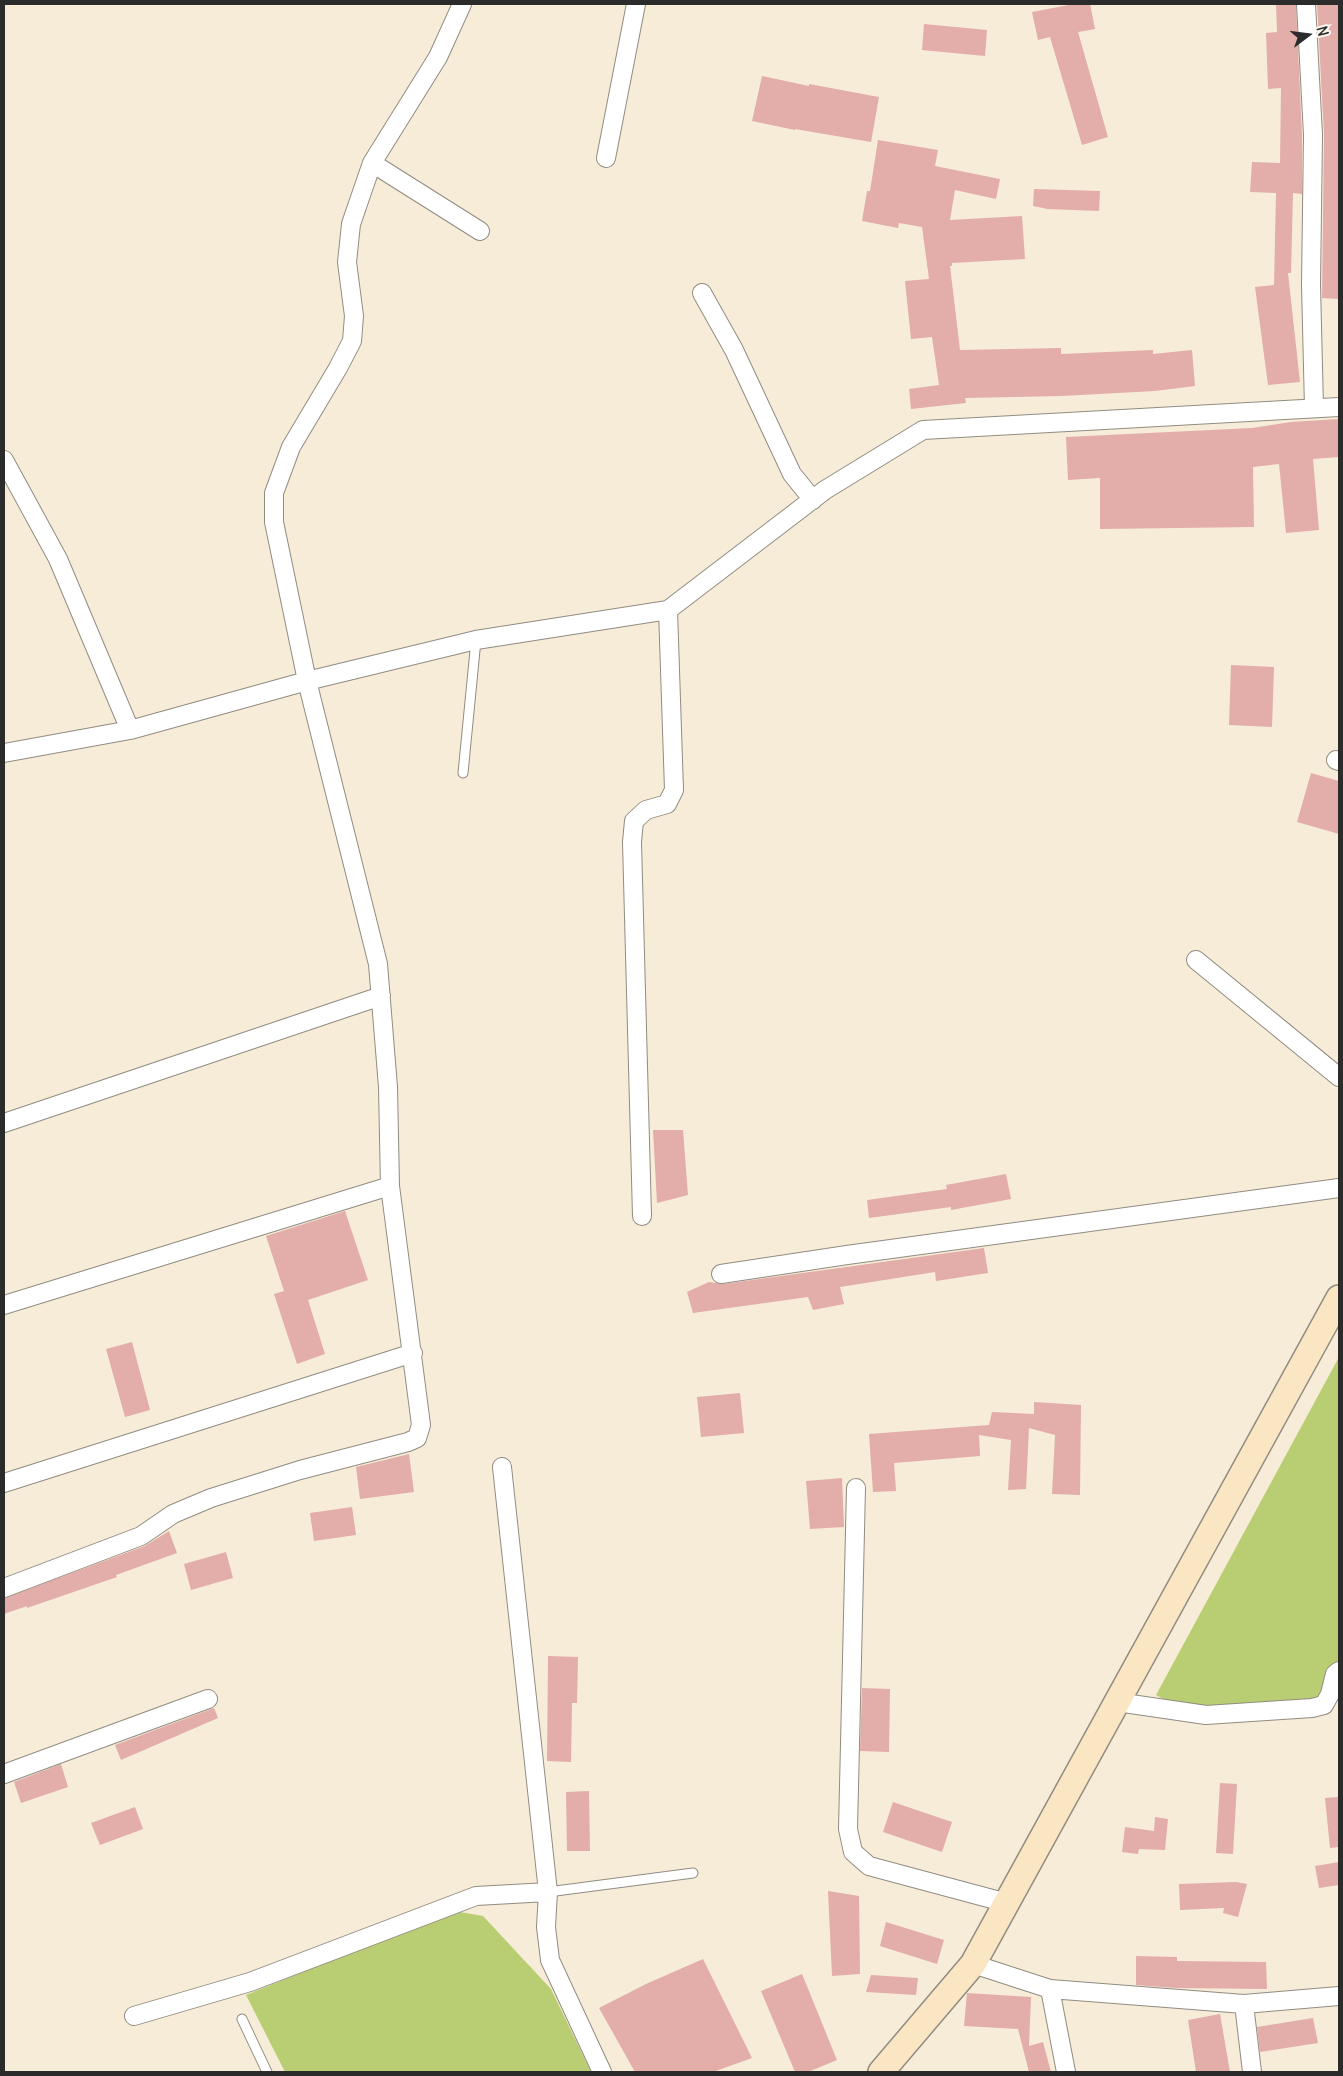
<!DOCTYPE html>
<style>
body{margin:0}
#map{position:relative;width:1343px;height:2076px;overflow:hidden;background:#f7ecd8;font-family:Delius,sans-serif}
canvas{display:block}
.frame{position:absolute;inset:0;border:5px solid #2b2b2b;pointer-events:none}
.north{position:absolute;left:1283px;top:10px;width:50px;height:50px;-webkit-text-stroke:4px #fbf7ec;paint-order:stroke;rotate:75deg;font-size:14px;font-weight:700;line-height:20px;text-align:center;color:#2b2b2b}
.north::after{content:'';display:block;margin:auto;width:18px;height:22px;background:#2b2b2b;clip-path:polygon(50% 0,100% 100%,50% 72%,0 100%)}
</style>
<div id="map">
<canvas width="1343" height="2076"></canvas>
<div class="frame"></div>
<div class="north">N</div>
</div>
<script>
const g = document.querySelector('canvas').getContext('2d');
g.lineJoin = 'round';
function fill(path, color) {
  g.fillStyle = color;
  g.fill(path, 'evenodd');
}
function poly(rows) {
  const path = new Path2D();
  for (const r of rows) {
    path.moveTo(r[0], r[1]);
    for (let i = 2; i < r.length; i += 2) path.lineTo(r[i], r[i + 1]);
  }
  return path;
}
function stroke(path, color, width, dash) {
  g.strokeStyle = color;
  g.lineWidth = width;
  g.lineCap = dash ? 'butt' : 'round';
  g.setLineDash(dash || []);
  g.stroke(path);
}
const green = poly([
 [1339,1357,1339,1684,1323,1700,1181,1709,1156,1695],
 [454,1911,483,1916,551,1989,591,2072,285,2072,246,1995]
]);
const building = poly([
 [1074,4,1090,4,1095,29,1078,32,1108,137,1082,145,1050,37,1038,40,1032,12],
 [1276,4,1296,4,1302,135,1302,194,1293,193,1291,273,1288,273,1300,382,1268,385,1255,287,1274,285,1276,193,1250,192,1252,162,1280,163,1281,88,1268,89,1266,33,1277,32],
 [1317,4,1339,4,1338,299,1322,298,1324,135],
 [924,24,987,30,985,56,922,50],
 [762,76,809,86,809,84,879,97,871,142,795,129,795,130,752,121],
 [878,140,938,150,935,166,1000,179,996,199,955,190,950,220,1022,216,1025,259,952,263,952,266,950,266,960,350,1061,348,1061,354,1153,350,1153,354,1192,350,1195,386,1155,391,1062,396,965,398,966,403,911,409,909,389,939,385,932,337,911,339,905,281,929,279,922,227,899,223,898,228,862,221,867,191,870,191],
 [1034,189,1100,191,1099,211,1048,209,1033,206],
 [1339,419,1339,457,1313,459,1319,530,1286,533,1279,464,1253,467,1254,527,1100,529,1100,478,1068,480,1066,437,1252,428,1291,422],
 [1231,665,1274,667,1272,727,1229,725],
 [1311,773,1339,781,1339,834,1297,822],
 [653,1130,683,1130,688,1195,657,1203],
 [1006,1174,1011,1199,951,1210,951,1207,869,1218,867,1200,947,1189,946,1185],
 [345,1211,368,1280,308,1300,325,1354,297,1364,274,1294,284,1291,266,1236],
 [984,1248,988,1273,936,1281,935,1272,840,1287,844,1304,813,1310,808,1297,693,1313,687,1292,709,1282,723,1284],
 [132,1342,150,1410,125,1417,106,1349],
 [740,1393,744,1433,701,1437,697,1397],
 [1034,1402,1081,1405,1080,1495,1052,1494,1055,1435,1029,1428,1026,1489,1008,1490,1011,1440,979,1435,980,1456,894,1463,896,1491,873,1492,869,1434,989,1425,992,1412,1034,1414],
 [409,1454,414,1492,360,1499,356,1467],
 [842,1478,844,1527,810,1529,806,1481],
 [352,1507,356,1535,314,1541,310,1513],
 [169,1531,177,1553,116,1575,117,1577,27,1608,27,1606,4,1614,4,1598,145,1546],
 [226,1552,233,1578,191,1590,184,1564],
 [548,1656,578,1657,577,1703,572,1703,571,1762,547,1761],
 [862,1688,890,1689,889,1752,860,1751],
 [214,1708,218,1718,121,1760,115,1745],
 [61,1764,68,1787,21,1803,14,1782],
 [1220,1783,1237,1784,1233,1854,1216,1853],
 [589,1791,590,1851,567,1851,566,1792],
 [1339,1797,1339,1847,1330,1848,1325,1798],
 [893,1802,952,1822,942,1852,883,1832],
 [135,1807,143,1829,100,1845,91,1823],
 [1155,1817,1168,1819,1165,1850,1139,1849,1138,1854,1122,1852,1125,1827,1154,1831],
 [1339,1862,1339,1885,1319,1888,1315,1866],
 [1236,1882,1247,1884,1238,1917,1223,1913,1224,1908,1180,1910,1179,1884],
 [828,1891,859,1896,860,1974,832,1976],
 [886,1922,944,1940,937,1964,880,1946],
 [1136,1956,1177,1957,1177,1961,1266,1962,1267,1989,1176,1988,1136,1985],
 [703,1959,752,2058,713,2072,635,2072,599,2008,646,1984],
 [802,1974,837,2060,808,2072,795,2072,761,1991],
 [871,1975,918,1978,916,1995,866,1992],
 [967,1993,1031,1997,1029,2046,1043,2042,1051,2072,1029,2072,1018,2029,964,2026],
 [1220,2014,1230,2072,1196,2072,1188,2020],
 [1313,2018,1318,2043,1260,2052,1257,2027]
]);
const lane = poly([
 [463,773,476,640],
 [548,1892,693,1873],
 [242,2019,267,2072]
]);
const street = poly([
 [1306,4,1313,135,1311,285,1314,408],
 [606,158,636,4],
 [372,163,480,231],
 [702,293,734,350,792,474,813,500],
 [4,460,58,559,130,730],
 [4,753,130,730,307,681,476,640,668,610,825,490,923,430,1339,407],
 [1336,760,1339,761],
 [1196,960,1339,1077],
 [4,1123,381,996],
 [642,1216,632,842,634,821,646,810,667,804,674,790,668,610],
 [721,1274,847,1255,1339,1188],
 [4,1305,390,1186],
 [502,1467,548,1892,546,1927,550,1960,602,2072],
 [4,1483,413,1353],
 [856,1488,848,1829,853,1852,869,1866,1007,1903],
 [4,1588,141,1536,173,1514,211,1498,300,1470,408,1442,417,1438,421,1425,390,1186,388,1087,378,964,307,681,274,522,274,493,291,447,338,368,352,341,354,316,347,262,351,224,372,163,438,57,462,4],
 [1117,1702,1206,1715,1312,1708,1324,1705,1330,1694,1335,1674,1339,1671],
 [4,1774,208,1699],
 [973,1964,1050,1989,1244,2004,1339,1996],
 [1050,1989,1066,2072],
 [1244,2004,1252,2072],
 [134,2016,250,1982,476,1896,548,1892]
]);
const secondary = poly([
 [881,2072,973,1964,1339,1298]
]);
fill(green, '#b9ce72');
fill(building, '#e3ada9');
stroke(lane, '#918c82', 11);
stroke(street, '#918c82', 20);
stroke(secondary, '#918c82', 28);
stroke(lane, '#fff', 9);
stroke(street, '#fff', 18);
stroke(secondary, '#fbe6c4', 25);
</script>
